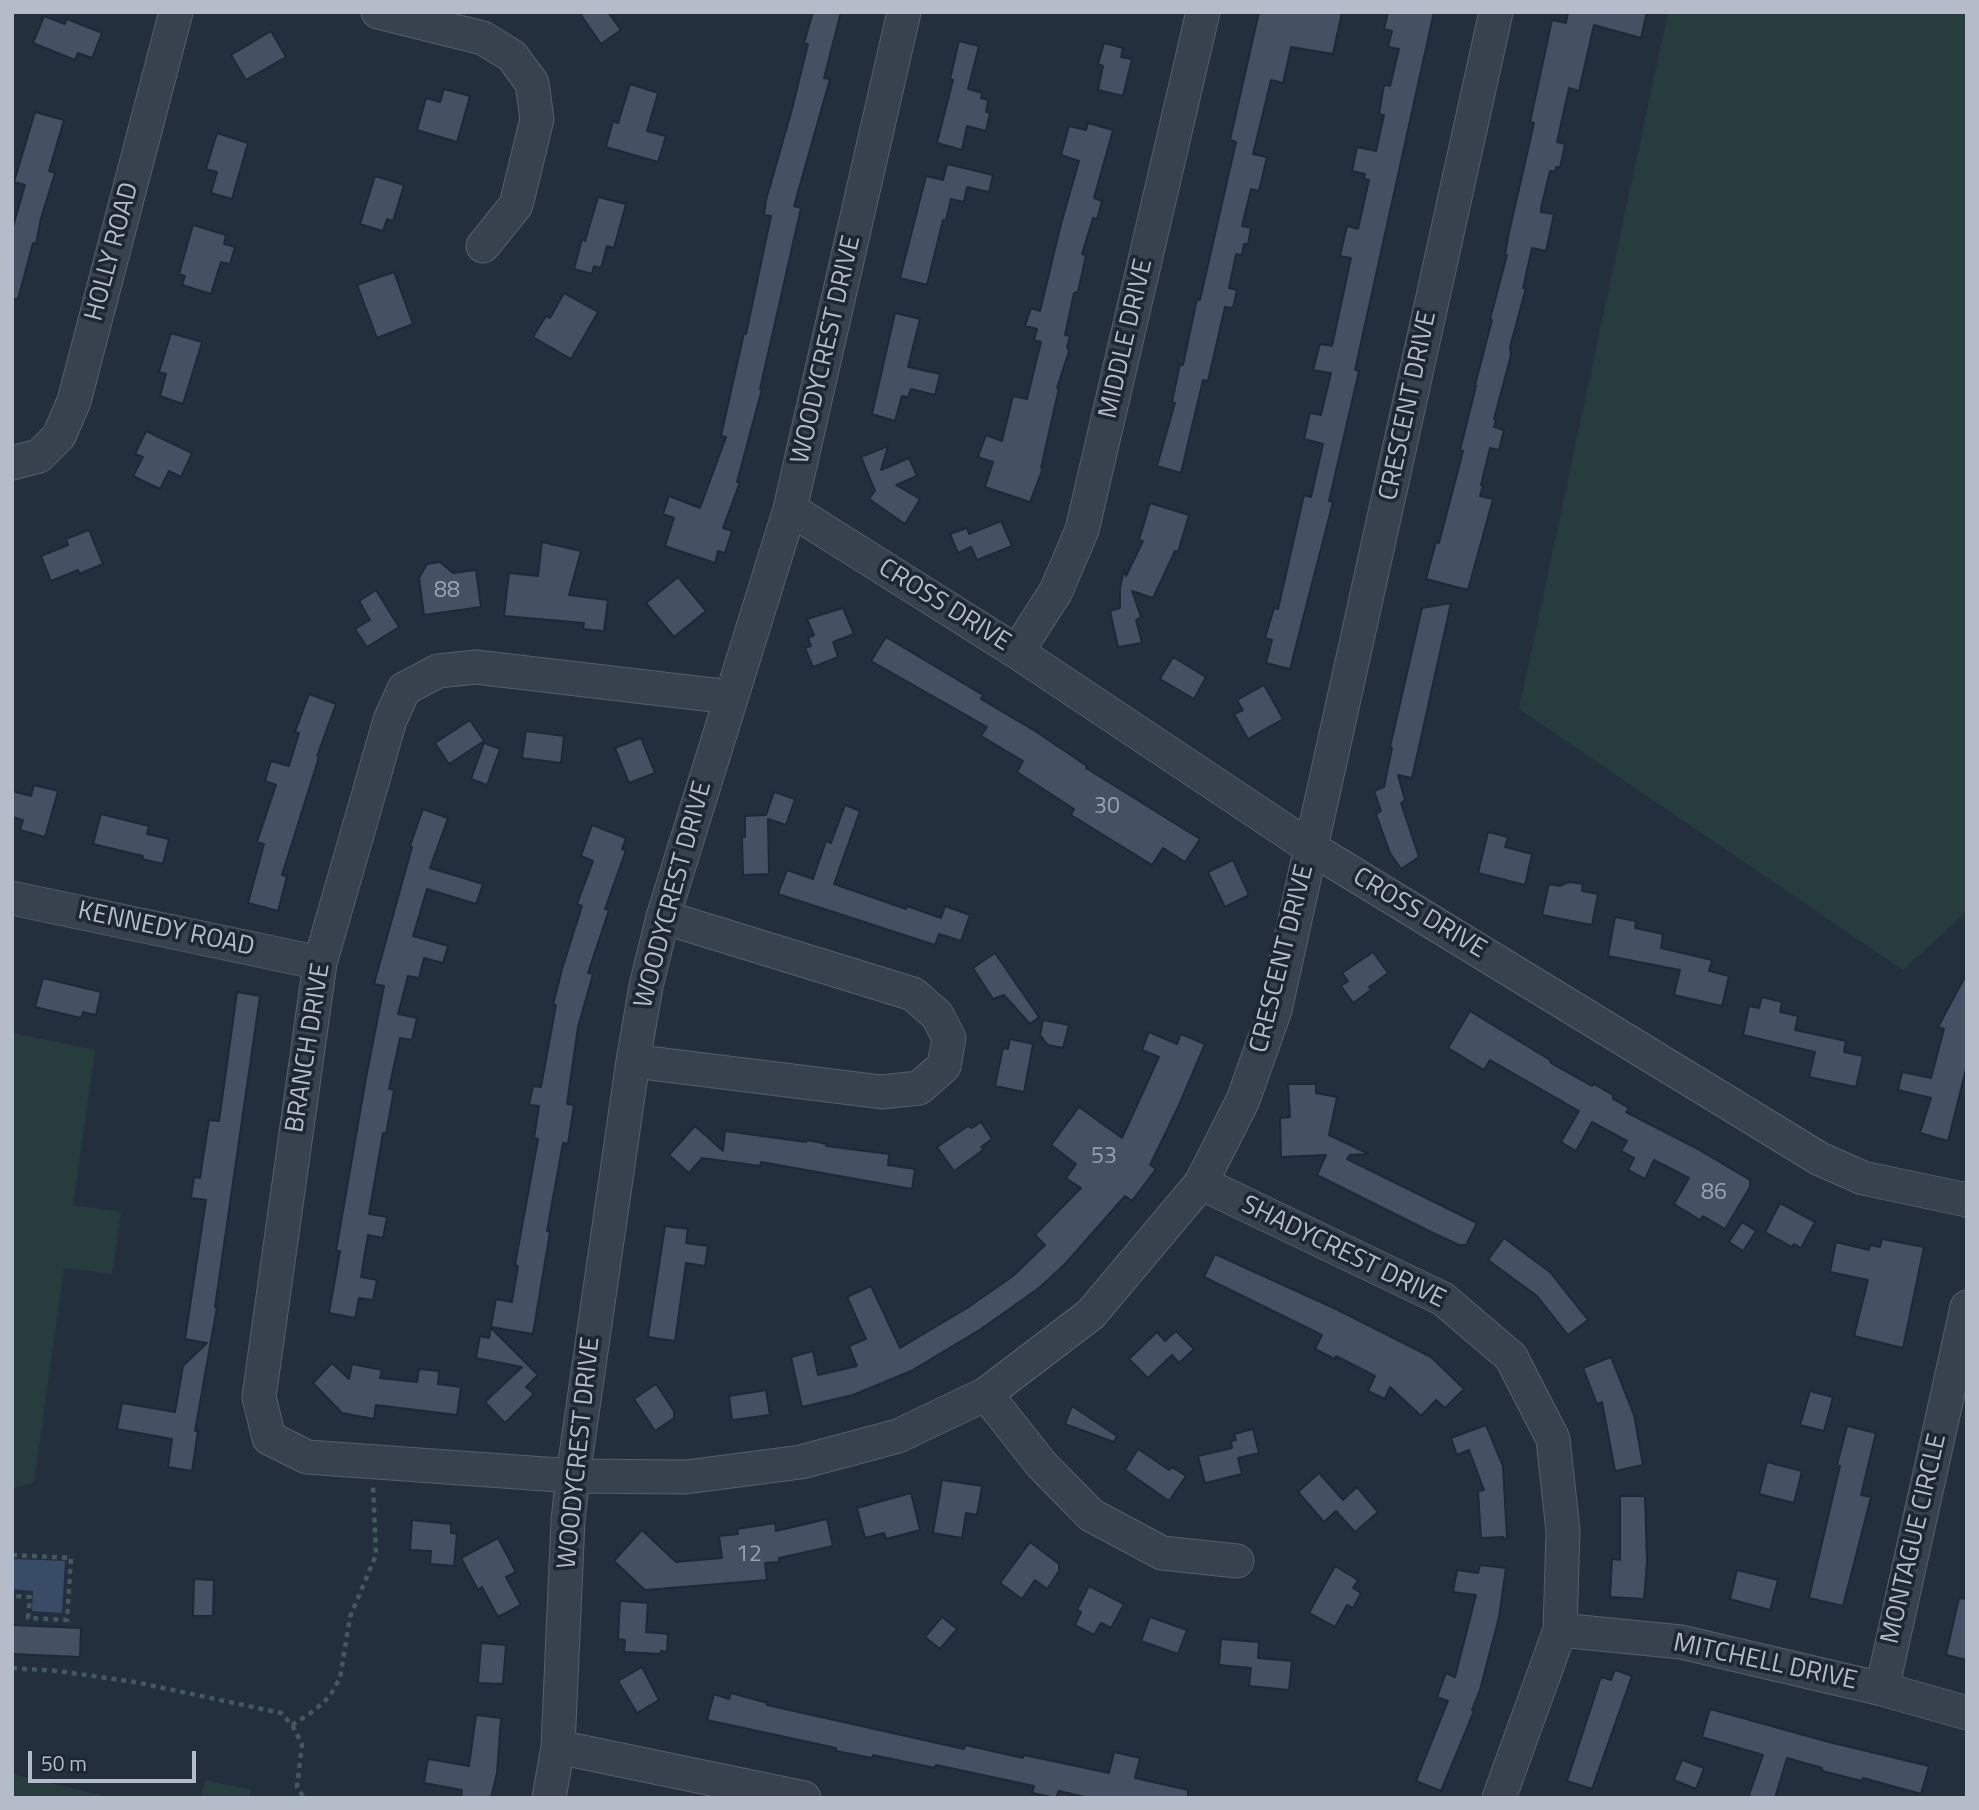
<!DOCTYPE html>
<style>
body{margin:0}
#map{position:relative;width:1979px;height:1810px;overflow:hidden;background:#242f3e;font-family:"Titillium Web",sans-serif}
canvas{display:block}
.frame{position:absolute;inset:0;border:14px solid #b4bcc9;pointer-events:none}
.scale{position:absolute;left:28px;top:1751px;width:168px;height:32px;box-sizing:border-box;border:4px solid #b4bcc9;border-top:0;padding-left:9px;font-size:21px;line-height:24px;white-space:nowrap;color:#b4bcc9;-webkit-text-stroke:5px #1d2633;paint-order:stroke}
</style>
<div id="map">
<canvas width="1979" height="1810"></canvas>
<div class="frame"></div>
<div class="scale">50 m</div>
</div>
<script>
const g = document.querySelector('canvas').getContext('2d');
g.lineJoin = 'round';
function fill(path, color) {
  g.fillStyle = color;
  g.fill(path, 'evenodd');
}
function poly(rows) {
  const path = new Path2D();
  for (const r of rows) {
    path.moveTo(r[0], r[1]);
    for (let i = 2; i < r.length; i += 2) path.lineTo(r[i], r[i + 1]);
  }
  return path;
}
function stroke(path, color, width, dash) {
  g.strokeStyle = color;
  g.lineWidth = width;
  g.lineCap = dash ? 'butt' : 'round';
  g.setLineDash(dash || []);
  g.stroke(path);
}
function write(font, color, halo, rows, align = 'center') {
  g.font = font + ' "Titillium Web",sans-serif';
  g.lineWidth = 7;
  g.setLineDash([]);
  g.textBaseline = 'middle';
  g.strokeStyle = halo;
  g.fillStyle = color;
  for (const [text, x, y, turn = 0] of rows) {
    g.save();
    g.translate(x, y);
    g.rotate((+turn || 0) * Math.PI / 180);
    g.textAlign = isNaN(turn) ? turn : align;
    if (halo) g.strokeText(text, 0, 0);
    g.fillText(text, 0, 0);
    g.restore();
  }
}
const green = poly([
 [1668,12,1967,12,1967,911,1903,970,1519,709],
 [12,1033,95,1050,73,1205,121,1212,112,1274,64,1268,34,1482,12,1489],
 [12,1774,113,1798,12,1798],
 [205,1780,251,1790,249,1798,201,1798]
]);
const water = poly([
 [12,1559,65,1561,62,1613,32,1611,33,1591,12,1589]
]);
const building = poly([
 [579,12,608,12,621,30,601,44,579,12],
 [813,12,841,12,824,78,830,79,794,206,801,208,760,389,762,389,737,482,740,482,723,528,732,531,725,553,718,551,715,563,665,546,674,518,663,514,669,496,700,508,726,437,721,436,744,333,746,334,771,216,764,215,766,200,792,109,808,44,804,43,813,12],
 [1259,12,1342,12,1333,54,1291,47,1283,83,1271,80,1253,154,1267,157,1259,191,1251,189,1242,226,1251,228,1248,244,1244,244,1242,255,1236,254,1229,288,1237,290,1233,308,1225,307,1208,381,1203,380,1181,473,1157,466,1175,403,1172,402,1180,364,1183,365,1197,299,1200,300,1236,142,1230,140,1259,12],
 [1388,12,1434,12,1355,370,1359,371,1329,501,1333,502,1290,669,1266,663,1272,640,1265,638,1274,608,1278,609,1304,495,1311,497,1323,444,1304,439,1310,413,1321,415,1331,373,1313,370,1320,344,1332,346,1351,258,1340,256,1347,226,1358,229,1369,180,1364,179,1365,174,1352,171,1357,147,1376,151,1384,115,1379,114,1384,85,1390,86,1399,49,1388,47,1392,31,1384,29,1388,12],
 [1568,12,1647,12,1641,38,1594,25,1579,91,1569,88,1557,142,1565,144,1560,168,1556,167,1555,172,1550,171,1541,208,1541,212,1554,214,1546,251,1532,248,1523,288,1526,288,1510,347,1511,355,1494,419,1496,420,1494,427,1504,430,1499,450,1490,448,1481,485,1483,486,1480,496,1493,499,1468,590,1426,579,1436,542,1439,543,1463,451,1460,450,1476,386,1475,385,1492,320,1490,319,1507,255,1505,255,1508,237,1534,123,1530,122,1552,20,1566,23,1568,12],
 [44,16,65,24,67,19,102,33,92,58,78,53,75,60,33,43,44,16],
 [271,31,286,57,246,80,231,55,271,31],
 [959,41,979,46,968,89,982,93,981,98,988,100,986,112,990,113,986,131,967,126,962,150,937,143,953,80,950,79,959,41],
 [1104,43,1123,48,1121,57,1132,59,1123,96,1098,90,1103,66,1098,64,1104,43],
 [630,84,658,93,647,131,666,136,658,162,606,147,613,121,618,123,630,84],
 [444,89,470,96,457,142,417,130,426,98,440,102,444,89],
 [35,112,64,120,49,171,55,173,41,218,36,244,33,243,18,299,12,299,12,230,25,185,14,182,35,112],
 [1088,123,1113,130,1094,198,1102,201,1097,219,1093,218,1082,254,1086,255,1078,292,1074,293,1065,335,1070,336,1067,347,1069,351,1057,388,1059,388,1041,468,1043,468,1030,502,985,487,993,462,978,457,986,435,1002,441,1013,396,1027,399,1041,342,1034,340,1037,329,1025,326,1031,308,1040,311,1061,224,1079,161,1061,155,1069,126,1086,130,1088,123],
 [217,133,248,143,232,199,211,193,217,172,206,169,217,133],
 [947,164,993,175,989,192,967,187,964,202,951,199,946,220,943,220,927,285,900,278,926,176,943,180,947,164],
 [375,176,404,185,393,221,387,219,383,231,360,224,375,176],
 [598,197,626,204,614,248,607,246,601,268,594,266,592,274,574,269,582,239,585,241,598,197],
 [193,225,226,235,224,244,235,247,230,264,221,262,211,294,182,285,185,276,179,274,193,225],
 [394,272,413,324,377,338,357,285,394,272],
 [564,293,598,312,571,359,533,337,546,316,550,318,564,293],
 [895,313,920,319,908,367,940,374,935,395,911,389,908,397,902,396,895,421,872,414,895,313],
 [171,333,202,342,183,404,160,396,166,374,159,372,171,333],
 [146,431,192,453,181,477,169,471,160,489,133,476,143,457,135,454,146,431],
 [888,446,881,470,909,458,917,476,896,485,920,499,905,524,869,499,875,491,861,457,888,446],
 [1150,503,1189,515,1178,552,1175,551,1153,598,1132,591,1141,617,1136,620,1142,643,1118,647,1110,611,1120,608,1120,588,1124,570,1126,576,1143,541,1139,540,1150,503],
 [1001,521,1012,546,977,560,971,547,958,553,950,534,967,528,969,534,1001,521],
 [89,530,103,564,79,574,78,570,51,581,41,556,68,545,66,539,89,530],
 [542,542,581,551,569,595,608,600,604,631,583,629,584,623,504,616,509,573,538,576,542,542],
 [440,562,453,573,476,570,481,607,424,615,419,578,427,564,440,562],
 [678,577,706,611,674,637,646,603,678,577],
 [376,590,399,627,367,647,355,629,370,620,359,601,376,590],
 [1451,603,1412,778,1398,775,1405,800,1401,803,1419,857,1401,869,1390,853,1376,814,1381,811,1374,791,1384,787,1392,748,1390,747,1422,608,1451,603],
 [843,608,854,634,833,642,838,657,813,667,805,648,811,646,808,638,814,635,807,619,843,608],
 [886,637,983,695,981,699,1035,731,1087,766,1086,768,1200,839,1185,862,1163,848,1152,865,1071,815,1074,809,1017,772,1023,761,981,736,987,727,871,661,886,637],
 [1173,657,1206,677,1194,699,1160,679,1173,657],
 [1264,685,1283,719,1248,739,1234,714,1243,710,1237,700,1264,685],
 [309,694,336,704,317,756,319,757,282,875,287,876,278,911,248,903,264,844,257,842,276,785,265,781,271,761,289,766,299,733,295,732,309,694],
 [470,720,484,741,449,764,435,743,470,720],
 [526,731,564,736,561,763,522,758,526,731],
 [641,738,655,773,629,783,615,748,641,738],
 [484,743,500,749,487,785,471,779,484,743],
 [34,785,58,791,45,837,20,830,23,820,12,817,12,791,31,796,34,785],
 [774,792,795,799,786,825,768,819,769,874,743,875,742,837,745,837,745,816,766,815,774,792],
 [845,805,860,811,834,884,906,909,907,906,941,918,945,906,970,915,961,941,939,934,935,945,778,894,787,870,813,879,826,841,831,843,845,805],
 [423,809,448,818,430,868,483,884,476,904,427,889,413,936,448,946,443,963,424,958,419,978,408,976,398,1014,417,1018,412,1040,400,1038,389,1089,394,1090,386,1134,383,1133,369,1214,387,1217,383,1238,368,1235,361,1277,377,1280,373,1300,359,1298,355,1318,329,1313,340,1251,336,1251,366,1078,384,986,374,984,412,847,410,846,423,809],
 [101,814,149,826,147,834,169,839,163,864,142,859,143,856,93,844,101,814],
 [592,825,626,838,622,849,626,850,605,909,609,910,588,973,593,974,578,1027,567,1104,574,1105,568,1144,563,1143,547,1231,550,1232,533,1334,491,1327,496,1299,512,1302,518,1266,515,1265,538,1139,534,1138,539,1106,529,1105,533,1086,541,1087,556,1005,553,1005,562,969,582,906,577,904,593,861,581,856,592,825],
 [1488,832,1508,837,1505,847,1532,854,1525,885,1478,873,1488,832],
 [1233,860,1249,895,1225,907,1208,872,1233,860],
 [1569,882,1583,884,1582,891,1598,894,1592,925,1542,915,1549,884,1560,886,1569,882],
 [1615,917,1636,921,1635,928,1663,934,1661,948,1712,960,1709,971,1729,976,1722,1006,1674,995,1680,970,1608,956,1615,917],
 [1373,952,1388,973,1369,987,1371,990,1353,1003,1341,986,1348,981,1342,973,1373,952],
 [995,953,1039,1017,1030,1024,1004,995,993,999,973,968,995,953],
 [1967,973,1967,1065,1948,1141,1920,1133,1931,1098,1898,1090,1902,1072,1931,1078,1944,1029,1938,1027,1967,973],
 [43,978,101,992,96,1015,83,1012,81,1018,35,1007,43,978],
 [237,992,260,996,215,1307,217,1307,195,1431,198,1431,192,1471,168,1467,172,1439,117,1429,122,1403,175,1412,183,1366,207,1343,185,1339,206,1200,191,1198,194,1177,200,1178,209,1120,219,1121,237,992],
 [1762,997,1782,1002,1780,1012,1798,1016,1795,1030,1846,1041,1844,1052,1863,1056,1856,1087,1809,1077,1815,1052,1743,1035,1749,1006,1759,1008,1762,997],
 [1470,1011,1550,1060,1551,1063,1592,1086,1594,1084,1613,1095,1613,1099,1629,1108,1626,1112,1696,1148,1750,1180,1750,1187,1725,1229,1703,1216,1700,1220,1674,1204,1689,1178,1654,1160,1645,1179,1628,1170,1634,1158,1621,1151,1627,1141,1592,1122,1576,1151,1561,1142,1579,1111,1490,1060,1484,1070,1448,1048,1470,1011],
 [1043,1020,1069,1025,1063,1048,1048,1045,1040,1035,1043,1020],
 [1149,1032,1177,1044,1181,1034,1205,1044,1179,1105,1150,1165,1156,1169,1132,1201,1125,1196,1065,1264,1039,1288,981,1329,911,1371,853,1395,802,1407,791,1357,813,1351,818,1375,857,1366,849,1346,866,1339,847,1297,871,1286,900,1348,967,1308,1013,1276,1045,1245,1035,1235,1081,1188,1066,1178,1076,1164,1051,1145,1079,1107,1122,1138,1159,1057,1142,1050,1149,1032],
 [1010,1039,1033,1044,1024,1092,995,1086,1003,1048,1008,1049,1010,1039],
 [1288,1084,1316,1084,1316,1093,1337,1097,1329,1135,1369,1154,1350,1155,1347,1159,1477,1223,1466,1245,1459,1245,1429,1231,1317,1175,1326,1155,1281,1157,1280,1118,1290,1117,1288,1084],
 [981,1122,992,1139,981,1147,983,1150,954,1171,937,1147,968,1126,972,1128,981,1122],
 [695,1126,723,1151,725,1131,806,1142,807,1140,827,1144,826,1146,889,1154,888,1165,915,1169,912,1189,761,1162,760,1166,702,1158,689,1173,669,1155,695,1126],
 [1780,1203,1815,1222,1801,1248,1794,1244,1792,1247,1765,1232,1780,1203],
 [1742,1222,1756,1231,1743,1251,1729,1242,1742,1222],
 [665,1226,688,1229,686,1243,708,1246,705,1266,686,1263,675,1341,648,1337,665,1226],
 [1504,1238,1550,1272,1588,1320,1568,1335,1537,1296,1488,1260,1504,1238],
 [1882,1239,1924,1247,1903,1348,1854,1336,1868,1280,1830,1272,1836,1242,1869,1250,1870,1245,1880,1247,1882,1239],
 [1215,1254,1338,1310,1431,1357,1464,1389,1445,1408,1436,1400,1421,1416,1390,1387,1385,1399,1368,1391,1375,1376,1336,1356,1335,1359,1315,1349,1322,1335,1204,1277,1215,1254],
 [491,1328,538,1375,526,1387,534,1394,505,1423,485,1402,522,1367,476,1358,480,1336,489,1338,491,1328],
 [1176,1331,1194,1349,1179,1363,1172,1355,1148,1378,1129,1359,1157,1332,1165,1341,1176,1331],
 [1611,1357,1634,1415,1643,1465,1615,1471,1602,1402,1597,1404,1583,1368,1611,1357],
 [332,1363,349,1379,352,1364,382,1370,380,1378,417,1382,419,1369,439,1371,438,1384,461,1387,457,1415,376,1405,374,1419,342,1413,313,1383,332,1363],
 [656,1384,674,1411,674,1418,655,1431,634,1399,656,1384],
 [766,1390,770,1415,732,1420,729,1396,766,1390],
 [1810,1391,1833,1397,1824,1431,1800,1425,1810,1391],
 [1072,1406,1117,1436,1114,1442,1065,1424,1072,1406],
 [1486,1425,1503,1466,1507,1538,1504,1539,1503,1537,1481,1538,1478,1491,1484,1490,1469,1450,1457,1455,1451,1438,1486,1425],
 [1847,1426,1876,1433,1861,1495,1871,1497,1843,1606,1809,1598,1840,1466,1837,1465,1847,1426],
 [1253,1429,1259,1453,1238,1458,1242,1474,1205,1483,1198,1456,1232,1448,1231,1441,1236,1440,1234,1434,1253,1429],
 [1138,1449,1169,1470,1172,1467,1186,1476,1169,1501,1125,1470,1138,1449],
 [1767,1462,1802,1471,1794,1503,1759,1494,1767,1462],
 [1319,1473,1343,1500,1357,1487,1378,1512,1355,1532,1336,1511,1324,1522,1298,1492,1319,1473],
 [942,1480,982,1486,977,1515,966,1513,962,1538,933,1533,942,1480],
 [911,1493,920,1530,886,1539,884,1533,865,1538,857,1508,911,1493],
 [1620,1496,1645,1496,1647,1562,1644,1599,1610,1597,1612,1559,1620,1560,1620,1496],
 [827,1519,833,1546,779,1558,779,1562,765,1563,767,1580,645,1590,614,1561,642,1530,676,1562,722,1558,719,1536,738,1534,737,1529,775,1523,776,1531,827,1519],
 [412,1520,451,1524,451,1533,457,1534,454,1566,430,1564,431,1551,410,1550,412,1520],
 [498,1538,516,1572,506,1577,521,1605,498,1617,482,1587,478,1590,461,1558,498,1538],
 [1030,1542,1059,1564,1059,1571,1047,1589,1035,1580,1022,1599,1000,1583,1030,1542],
 [1480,1565,1506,1568,1499,1617,1480,1690,1472,1710,1474,1711,1441,1791,1416,1781,1448,1701,1437,1697,1446,1673,1455,1677,1476,1595,1453,1592,1457,1570,1478,1573,1480,1565],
 [1335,1566,1358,1580,1353,1588,1361,1593,1353,1608,1347,1605,1335,1627,1309,1613,1335,1566],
 [1737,1570,1778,1580,1770,1610,1730,1599,1737,1570],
 [194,1579,214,1580,213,1616,193,1616,194,1579],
 [1089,1586,1124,1604,1111,1628,1101,1623,1094,1635,1075,1625,1081,1612,1077,1610,1089,1586],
 [1959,1598,1967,1599,1967,1660,1946,1655,1959,1598],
 [620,1601,648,1603,646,1632,668,1634,667,1652,661,1651,660,1654,624,1652,625,1640,618,1639,620,1601],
 [942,1617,957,1629,940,1649,925,1637,942,1617],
 [1150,1617,1187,1630,1178,1654,1141,1641,1150,1617],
 [12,1625,81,1628,80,1657,12,1654,12,1625],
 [1221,1639,1259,1642,1258,1658,1292,1661,1289,1690,1249,1686,1251,1668,1219,1665,1221,1639],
 [481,1643,506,1645,503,1684,478,1683,481,1643],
 [642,1667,659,1700,637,1713,618,1681,642,1667],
 [1615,1670,1632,1676,1592,1789,1567,1781,1601,1677,1611,1680,1615,1670],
 [731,1693,768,1703,767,1705,964,1749,965,1745,1023,1758,1024,1755,1109,1773,1114,1752,1140,1758,1135,1778,1188,1790,1188,1798,1089,1798,1059,1791,1056,1798,1032,1793,1034,1786,936,1765,935,1768,873,1755,872,1758,836,1751,836,1748,707,1720,714,1694,729,1699,731,1693],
 [1710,1709,1829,1742,1929,1766,1921,1794,1863,1778,1862,1781,1822,1771,1822,1768,1787,1758,1775,1798,1748,1798,1763,1755,1702,1737,1710,1709],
 [476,1715,501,1718,497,1773,491,1798,461,1798,462,1790,424,1783,428,1759,469,1766,476,1715],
 [1682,1760,1704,1768,1696,1789,1674,1780,1682,1760]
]);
const path = poly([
 [12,1555,71,1558,67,1620,28,1618,30,1597,12,1596],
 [12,1668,58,1671,135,1682,281,1713,292,1725,302,1744,297,1787,304,1798],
 [292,1725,315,1710,330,1696,340,1678,350,1617,376,1555,373,1486]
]);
const minor = poly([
 [378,12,483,38,512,56,532,83,537,119,516,205,483,246],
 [12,463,39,456,59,436,74,401,176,12],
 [790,509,1017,652,1311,848,1820,1159,1863,1178,1967,1200],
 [1017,652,1056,591,1082,530,1203,12],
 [730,697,476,667,438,671,404,689,390,720,320,963,259,1397,269,1438,307,1457,573,1476,686,1477,801,1462,898,1436,986,1394,1091,1314,1201,1183,1243,1100,1275,1010,1496,12],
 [12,898,320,963],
 [633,1061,882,1092,919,1088,944,1066,949,1038,937,1015,913,994,663,917],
 [1201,1183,1443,1299,1511,1357,1553,1439,1563,1531,1560,1630,1499,1798],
 [986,1394,1041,1464,1091,1515,1162,1553,1237,1561],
 [1560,1630,1681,1642,1882,1689,1967,1713],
 [1882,1689,1967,1307],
 [558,1747,804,1798],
 [549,1798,558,1747,568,1520,573,1476,633,1061,646,986,663,917,790,509,904,12]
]);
const numberNames = [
 ["88",447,591],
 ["30",1107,807],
 ["53",1104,1157],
 ["86",1714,1193],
 ["12",749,1555]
];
const streetNames = [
 ["HOLLY ROAD",113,252,-75],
 ["MIDDLE DRIVE",1127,339,-77],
 ["WOODYCREST DRIVE",827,350,-77],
 ["CRESCENT DRIVE",1409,406,-78],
 ["CROSS DRIVE",944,606,32],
 ["WOODYCREST DRIVE",674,895,-75],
 ["CROSS DRIVE",1419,914,31],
 ["KENNEDY ROAD",166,930,12],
 ["CRESCENT DRIVE",1283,959,-76],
 ["BRANCH DRIVE",309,1048,-81],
 ["SHADYCREST DRIVE",1343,1253,26],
 ["WOODYCREST DRIVE",580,1453,-84],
 ["MONTAGUE CIRCLE",1915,1539,-77],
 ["MITCHELL DRIVE",1765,1663,12]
];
fill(green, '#263c3f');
fill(water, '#394c67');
fill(building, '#455162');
stroke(building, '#1f2835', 2);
stroke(minor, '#565f6c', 35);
stroke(path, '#44595c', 4.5, [5, 5]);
stroke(minor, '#38414e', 33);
write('23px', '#98a1af', null, numberNames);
write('26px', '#b4bcc9', '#1d2633', streetNames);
</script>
